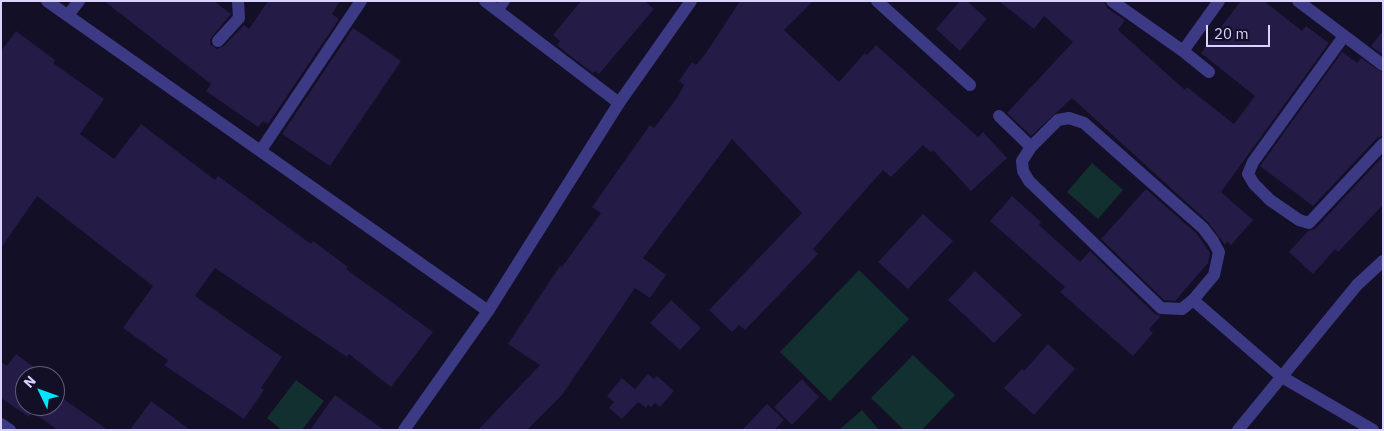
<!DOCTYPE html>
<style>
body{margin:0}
#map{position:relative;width:1384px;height:431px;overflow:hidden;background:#130f26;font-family:"IBM Plex Sans",sans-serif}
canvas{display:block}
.frame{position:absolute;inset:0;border:2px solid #d9d4ff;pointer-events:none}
.north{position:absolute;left:15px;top:366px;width:50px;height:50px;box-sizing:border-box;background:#130f26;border:1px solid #625e7d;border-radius:50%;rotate:312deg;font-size:14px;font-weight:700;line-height:20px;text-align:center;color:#d9d4ff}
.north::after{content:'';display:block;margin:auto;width:18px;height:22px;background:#00e5ff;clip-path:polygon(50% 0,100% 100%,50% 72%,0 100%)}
.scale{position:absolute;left:1206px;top:25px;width:64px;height:22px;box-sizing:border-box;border:2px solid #d9d4ff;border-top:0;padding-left:6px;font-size:15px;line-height:18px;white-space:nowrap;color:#d9d4ff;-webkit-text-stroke:4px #130f26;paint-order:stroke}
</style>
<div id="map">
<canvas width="1384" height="431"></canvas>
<div class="frame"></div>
<div class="north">N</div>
<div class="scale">20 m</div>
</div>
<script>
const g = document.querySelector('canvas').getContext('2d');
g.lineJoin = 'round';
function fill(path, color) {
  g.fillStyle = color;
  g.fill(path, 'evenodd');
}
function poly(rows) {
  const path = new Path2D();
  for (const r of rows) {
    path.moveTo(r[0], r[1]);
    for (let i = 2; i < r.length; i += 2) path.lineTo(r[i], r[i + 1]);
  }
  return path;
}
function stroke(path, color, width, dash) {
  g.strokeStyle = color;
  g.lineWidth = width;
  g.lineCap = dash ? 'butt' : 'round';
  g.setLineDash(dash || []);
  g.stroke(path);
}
const green = poly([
 [1092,163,1123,190,1098,219,1067,192],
 [859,270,909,319,830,401,780,352],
 [913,355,955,395,922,430,904,430,871,398],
 [296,380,324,401,302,430,282,430,267,418],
 [862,410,879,430,839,430]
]);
const building = poly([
 [104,1,214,1,231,14,210,39,210,44,217,49,224,46,244,25,249,29,268,1,340,1,332,14,339,19,268,124,263,121,258,127,206,91,211,84],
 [581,1,645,1,654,9,599,74,595,71,593,73,573,58,557,45,560,41,553,35],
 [740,1,813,1,784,30,839,82,865,53,867,55,876,45,978,137,983,132,1007,158,971,191,933,150,931,152,923,145,891,177,883,170,813,249,818,254,745,330,739,325,732,332,709,310,802,213,732,139,643,258,666,275,650,298,635,288,562,395,527,430,478,430,540,365,508,344,560,266,562,267,601,213,592,207,650,125,654,128,677,98,684,85,679,81,692,62,696,65,706,53],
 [960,1,967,1,987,19,960,51,936,29],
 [999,1,1104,1,1107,8,1125,20,1118,30,1185,90,1187,87,1234,124,1255,96,1201,53,1241,1,1264,1,1302,31,1306,26,1329,43,1221,192,1253,220,1231,245,1227,242,1225,245,1208,222,1072,98,1031,136,1007,113,1073,42,1044,16,1034,29],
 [353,28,401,61,330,166,282,134],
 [16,31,55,60,53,63,104,99,80,134,114,159,141,124,215,180,218,176,311,244,313,241,348,267,346,269,433,332,391,387,349,354,347,357,215,268,195,296,282,357,261,388,264,390,244,419,164,365,168,360,123,328,153,286,37,196,1,248,1,51],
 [1383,31,1383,55,1371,46],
 [1342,52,1357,63,1361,58,1383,73,1383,136,1377,138,1313,206,1260,166],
 [1383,156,1383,205,1338,252,1335,249,1313,274,1289,252,1308,231,1315,229],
 [1146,189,1197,234,1210,253,1208,263,1175,301,1164,300,1101,239],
 [1012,196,1041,222,1039,225,1080,262,1090,251,1155,314,1161,316,1149,329,1153,333,1133,356,1060,292,1065,287,990,221],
 [923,214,953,241,908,289,878,262],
 [975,271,1022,315,994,343,948,300],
 [671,300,701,328,680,350,650,323],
 [1048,344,1075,369,1034,415,1004,388,1022,369,1024,371],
 [16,354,46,376,25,376,25,406,55,406,55,393,108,430,58,430,32,412,29,417,1,398,1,362,7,366],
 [648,374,654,379,657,376,674,391,660,407,655,403,651,407,648,405,646,408,638,402,622,419,609,408,614,402,607,396,622,378,635,389],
 [802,379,819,397,792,425,774,407],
 [335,395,384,430,310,430],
 [151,401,190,430,130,430],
 [767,404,784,420,774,430,742,430]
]);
const service = poly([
 [498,11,505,1]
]);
const minor = poly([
 [47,1,488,311],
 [485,1,619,103],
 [877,1,970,85],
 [1112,1,1183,51,1219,1],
 [1298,1,1383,65],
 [68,15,79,1],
 [1344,36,1253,162,1248,174,1254,184,1270,200,1299,220,1309,223,1383,144],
 [218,41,239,18,238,1],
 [1183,51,1209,72],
 [999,116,1031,147],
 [1069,118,1084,123,1203,228,1213,241,1219,252,1214,275,1193,300,1182,309,1161,308,1029,181,1023,171,1022,161,1031,147,1058,120,1069,118],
 [261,150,361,1],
 [1193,300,1282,377,1373,430],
 [1,424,10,430]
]);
const tertiary = poly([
 [404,430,488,311,619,103,691,1],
 [1238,430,1357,285,1383,261]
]);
fill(green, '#12302f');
fill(building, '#241b47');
stroke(service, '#3d3a85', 10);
stroke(minor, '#3d3a85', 12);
stroke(tertiary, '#3d3a85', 12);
</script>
